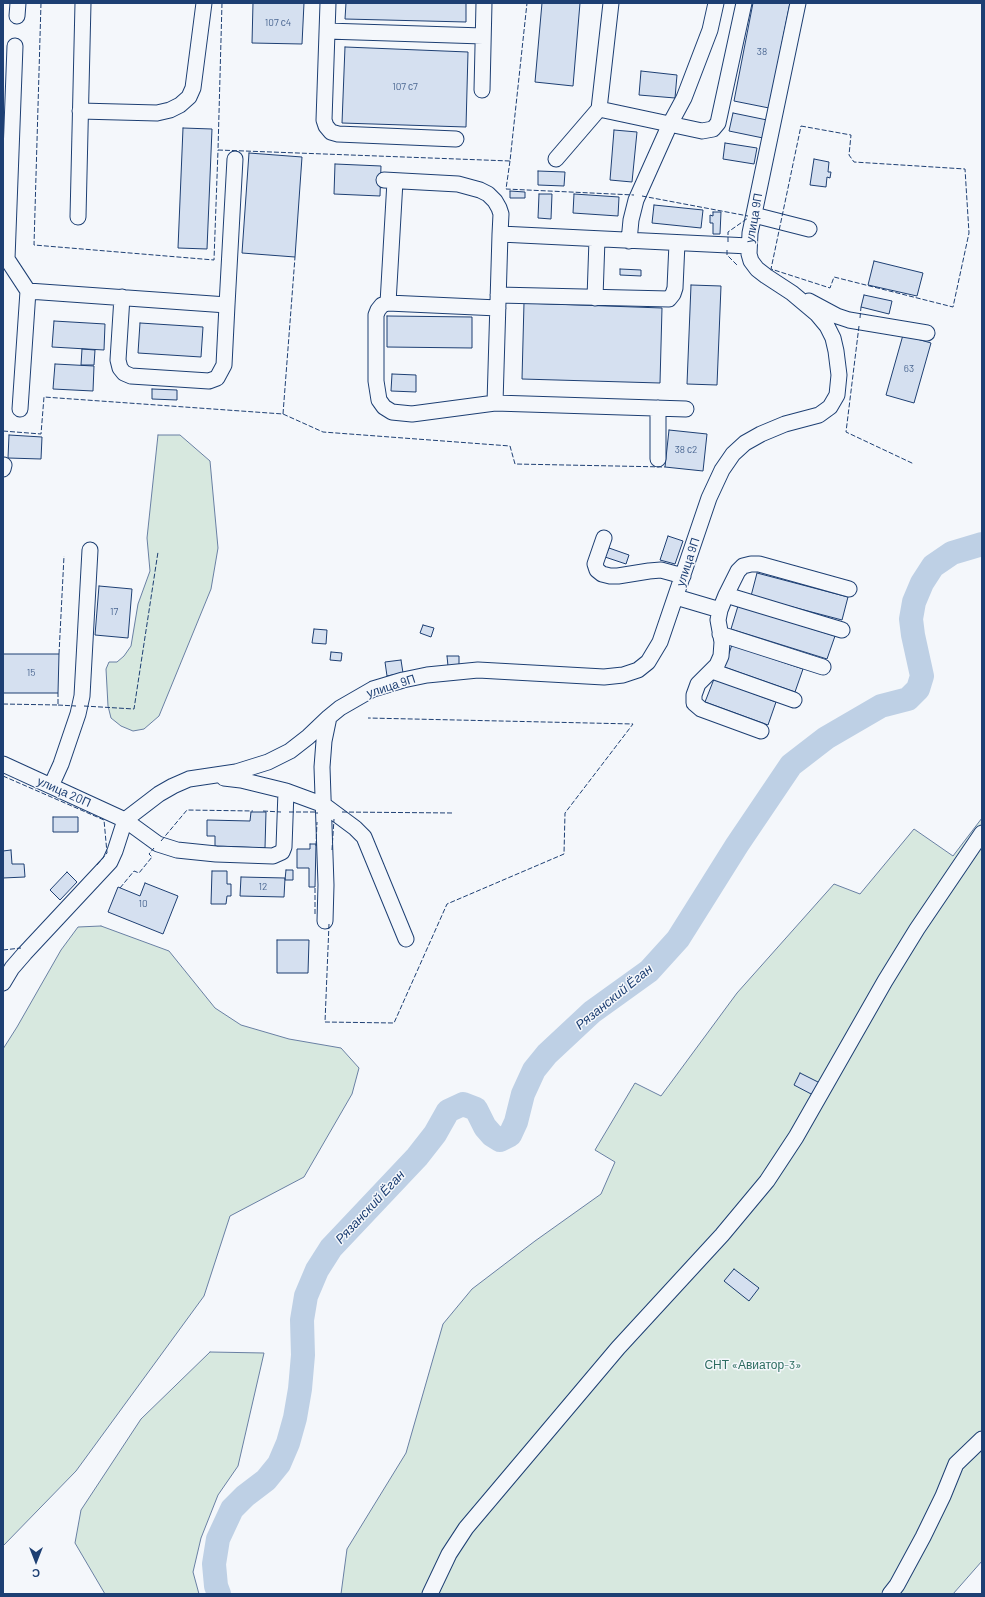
<!DOCTYPE html>
<meta charset="utf-8">
<style>
body{margin:0}
#map{position:relative;width:985px;height:1597px;overflow:hidden;background:#f4f7fb;font-family:Barlow,sans-serif}
canvas{display:block}
.frame{position:absolute;inset:0;border:4px solid #1d3f73;pointer-events:none}
.north{position:absolute;left:16px;top:1541px;width:40px;height:40px;-webkit-text-stroke:3px #f4f7fb;paint-order:stroke;rotate:180deg;font-size:11px;font-weight:700;line-height:16px;text-align:center;color:#1d3f73}
.north::after{content:'';display:block;margin:auto;width:14px;height:18px;background:#1d3f73;clip-path:polygon(50% 0,100% 100%,50% 72%,0 100%)}
</style>
<div id="map">
<canvas width="985" height="1597"></canvas>
<div class="frame"></div>
<div class="north">С</div>
</div>
<script>
const g = document.querySelector('canvas').getContext('2d');
g.lineJoin = 'round';
function fill(path, color) {
  g.fillStyle = color;
  g.fill(path, 'evenodd');
}
function poly(rows) {
  const path = new Path2D();
  for (const r of rows) {
    path.moveTo(r[0], r[1]);
    for (let i = 2; i < r.length; i += 2) path.lineTo(r[i], r[i + 1]);
  }
  return path;
}
function stroke(path, color, width, dash) {
  g.strokeStyle = color;
  g.lineWidth = width;
  g.lineCap = dash ? 'butt' : 'round';
  g.setLineDash(dash || []);
  g.stroke(path);
}
function write(font, color, halo, rows, align = 'center') {
  g.font = font + ' Barlow,sans-serif';
  g.lineWidth = 3;
  g.setLineDash([]);
  g.textBaseline = 'middle';
  g.strokeStyle = halo;
  g.fillStyle = color;
  for (const [text, x, y, turn = 0] of rows) {
    g.save();
    g.translate(x, y);
    g.rotate((+turn || 0) * Math.PI / 180);
    g.textAlign = isNaN(turn) ? turn : align;
    if (halo) g.strokeText(text, 0, 0);
    g.fillText(text, 0, 0);
    g.restore();
  }
}
const green = poly([
 [158,435,180,435,210,461,218,548,211,589,159,716,144,729,133,731,121,726,111,718,108,706,106,669,109,662,117,662,124,656,131,646,138,604,150,571,147,538,158,435],
 [982,818,982,1561,953,1594,341,1594,347,1549,406,1453,443,1324,472,1289,535,1241,601,1194,615,1162,595,1150,635,1083,661,1096,737,993,834,884,860,894,914,829,953,856,982,818],
 [101,926,169,951,215,1008,241,1025,289,1039,341,1048,359,1068,352,1094,304,1177,230,1216,204,1296,76,1471,3,1546,3,1049,17,1027,61,950,78,927,101,926],
 [210,1352,264,1353,238,1466,218,1495,201,1538,193,1572,199,1594,105,1594,75,1543,81,1510,141,1419,210,1352]
]);
const river = poly([
 [219,1594,216,1586,214,1564,218,1539,232,1509,245,1496,266,1480,279,1464,288,1443,295,1418,300,1389,303,1355,302,1320,306,1296,317,1270,331,1248,417,1157,435,1134,448,1111,463,1104,476,1109,485,1127,492,1135,500,1140,510,1135,516,1122,523,1094,534,1070,547,1054,592,1012,649,971,678,939,737,845,791,765,826,738,881,706,908,699,918,689,922,676,913,635,911,619,914,602,922,583,933,566,952,553,982,544]
]);
const building = poly([
 [253,3,304,3,302,44,252,43,253,3],
 [346,3,466,3,466,22,345,19,346,3],
 [542,3,580,3,573,86,535,82,542,3],
 [753,3,790,3,769,108,734,101,753,3],
 [345,47,468,52,466,127,342,123,345,47],
 [641,71,677,75,675,98,639,95,641,71],
 [733,113,767,120,763,138,729,131,733,113],
 [183,128,212,129,207,249,178,248,183,128],
 [614,130,637,132,632,182,610,180,614,130],
 [725,143,757,148,754,164,723,159,725,143],
 [249,153,302,157,295,257,242,253,249,153],
 [814,159,829,162,828,172,831,172,830,178,827,177,826,187,810,185,814,159],
 [335,164,381,166,380,196,334,194,335,164],
 [538,171,565,172,564,186,538,185,538,171],
 [510,191,525,192,525,198,510,198,510,191],
 [539,194,552,194,551,219,538,218,539,194],
 [574,194,619,197,618,216,573,213,574,194],
 [654,205,703,210,701,228,652,223,654,205],
 [713,212,721,212,720,234,713,234,713,223,710,223,710,215,713,216,713,212],
 [874,261,923,273,917,296,868,285,874,261],
 [620,269,641,270,641,276,620,275,620,269],
 [691,285,721,286,717,385,687,384,691,285],
 [864,295,892,301,889,314,861,307,864,295],
 [524,303,662,308,660,383,522,379,524,303],
 [387,316,472,317,472,348,387,347,387,316],
 [54,321,105,324,104,350,52,347,54,321],
 [140,323,203,327,201,357,138,353,140,323],
 [903,335,931,343,914,403,886,395,903,335],
 [82,349,95,350,94,365,81,365,82,349],
 [55,364,94,366,93,391,53,389,55,364],
 [392,374,416,375,416,392,391,391,392,374],
 [152,389,177,390,177,400,152,399,152,389],
 [669,430,707,434,703,471,665,467,669,430],
 [9,435,42,437,41,459,8,458,9,435],
 [668,536,683,541,675,564,660,560,668,536],
 [609,548,629,555,626,564,605,557,609,548],
 [757,573,848,597,842,620,751,596,757,573],
 [99,586,132,589,128,638,95,635,99,586],
 [738,606,835,636,827,659,731,629,738,606],
 [423,625,434,628,431,637,420,633,423,625],
 [314,629,327,630,326,644,312,643,314,629],
 [732,645,803,669,795,692,724,667,732,645],
 [331,652,342,653,341,661,330,660,331,652],
 [3,654,59,654,58,693,3,693,3,654],
 [447,656,459,656,459,666,448,666,447,656],
 [401,660,403,673,387,676,385,662,401,660],
 [714,679,776,702,768,725,705,702,714,679],
 [251,812,266,812,265,848,215,846,215,836,207,836,207,820,250,821,251,812],
 [53,817,78,817,78,832,53,832,53,817],
 [310,844,316,844,315,887,309,887,309,868,297,868,297,849,310,849,310,844],
 [11,850,12,864,24,864,25,877,3,878,3,851,11,850],
 [286,870,293,870,293,880,285,880,286,870],
 [212,871,227,871,227,884,231,884,231,896,227,896,226,904,211,904,212,871],
 [67,872,77,882,60,900,50,890,67,872],
 [241,877,285,878,284,897,240,896,241,877],
 [145,883,178,896,163,934,108,912,118,887,140,896,145,883],
 [277,940,309,940,308,973,277,973,277,940],
 [800,1073,820,1083,813,1095,794,1085,800,1073],
 [734,1269,759,1288,749,1301,724,1281,734,1269]
]);
const minor = poly([
 [328,3,324,120,326,126,331,132,338,134,456,139],
 [17,16,18,3],
 [327,31,483,36],
 [482,90,484,3],
 [599,109,702,131,713,129,718,123,744,3],
 [80,111,157,113,170,110,180,105,189,97,193,88,204,3],
 [556,159,599,109,611,3],
 [384,180,458,184,480,190,488,194,495,201,499,208,501,214,500,234,749,246],
 [754,215,809,229],
 [78,217,83,3],
 [500,234,495,403,686,409],
 [629,241,631,220,636,200,670,124,684,98,710,30,716,3],
 [3,258,7,259,28,291,227,305,235,159],
 [7,259,15,46],
 [498,295,669,299,673,294,675,288,677,243],
 [122,297,118,360,120,368,124,373,131,376,209,381,217,378,224,365,227,305],
 [595,298,597,239],
 [809,301,837,316,849,320,927,333],
 [388,303,395,181],
 [495,403,412,414,392,412,384,407,379,400,376,381,376,315,378,310,382,305,388,303,498,308],
 [20,409,28,291],
 [658,459,658,408],
 [3,469,4,465],
 [604,538,595,564,597,570,602,574,610,576,618,576,649,571,661,570,683,576],
 [726,595,720,610,718,620,722,642,721,656,717,665,698,684,694,695,694,703,701,709,761,731],
 [676,597,720,610],
 [842,630,726,595,738,571,743,566,751,564,759,564,849,589],
 [720,634,823,667],
 [712,671,794,700],
 [3,764,125,820,158,844,177,850,216,854,273,856,282,852,284,847,286,791],
 [224,778,241,780,286,791,324,805,355,828,364,837,406,939],
 [51,786,61,764,78,714,82,696,90,550],
 [125,820,159,794,173,786,189,779,236,772,268,762,290,751,308,737,329,717,340,708,373,689,403,680,427,675,478,670,604,677,623,675,638,670,648,662,660,642,709,498,722,470,733,454,745,443,761,434,785,424,819,415,830,407,837,395,839,375,836,351,833,338,827,326,817,314,792,293,766,276,757,269,751,261,749,254,750,233,798,3],
 [325,921,326,885,322,767,324,741,329,717],
 [3,983,12,968,25,953,110,862,115,851,125,820],
 [430,1594,449,1554,466,1528,618,1348,722,1235,767,1181,796,1137,885,981,917,929,982,833],
 [890,1594,897,1585,923,1537,943,1496,956,1464,982,1439]
]);
const fence = poly([
 [41,3,34,245,214,260,218,150],
 [222,3,218,150,510,161,527,3],
 [801,126,851,135,849,155,854,162,965,169,969,233,953,307,834,277,830,288,771,269,801,126],
 [510,161,506,189,634,195],
 [642,196,748,216],
 [728,242,728,232,748,218],
 [727,250,727,255,737,265],
 [860,318,861,307],
 [859,326,846,432,914,464],
 [283,414,295,257],
 [3,431,41,434,44,397,283,414,323,432,510,446,515,464,665,467],
 [59,654,64,556],
 [3,704,58,705,58,693],
 [58,705,76,706],
 [84,706,134,709,158,552],
 [3,776,104,820,107,853,96,866],
 [263,811,281,812],
 [289,812,317,812,317,814],
 [342,812,453,813],
 [161,841,187,810,253,811],
 [316,846,317,822],
 [332,850,334,819],
 [120,888,134,871,139,873,152,857,149,854,154,848],
 [315,914,315,886],
 [329,924,325,1022,394,1023,447,904,564,854,565,813,633,724,368,718],
 [3,950,21,948]
]);
const numberNames = [
 ["107 с4",278,23],
 ["38",762,52],
 ["107 с7",405,87],
 ["63",909,369],
 ["38 с2",686,450],
 ["17",114,612],
 ["15",31,673],
 ["12",263,887],
 ["10",143,904]
];
const streetNames = [
 ["улица 9П",754,218,-80],
 ["улица 9П",688,562,-72],
 ["улица 9П",391,686,-18],
 ["улица 20П",64,792,24]
];
const parkNames = [
 ["СНТ «Авиатор-3»",753,1365]
];
const waterNames = [
 ["Рязанский Ёган",614,997,-39],
 ["Рязанский Ёган",370,1207,-47]
];
fill(green, '#d7e8df');
stroke(green, '#687fa3', 1);
stroke(river, '#bed0e5', 24);
fill(building, '#d5e0f0');
stroke(building, '#1d3f73', 1);
stroke(minor, '#1d3f73', 17);
stroke(minor, '#f4f7fb', 15);
stroke(fence, '#1d3f73', 1, [5, 2]);
write('10px', '#4b6792', null, numberNames);
write('12px', '#1d3f73', '#f4f7fb', streetNames);
write('12px', '#2c6c60', '#f4f7fb', parkNames);
write('italic 13px', '#1d3f73', '#f4f7fb', waterNames);
</script>
